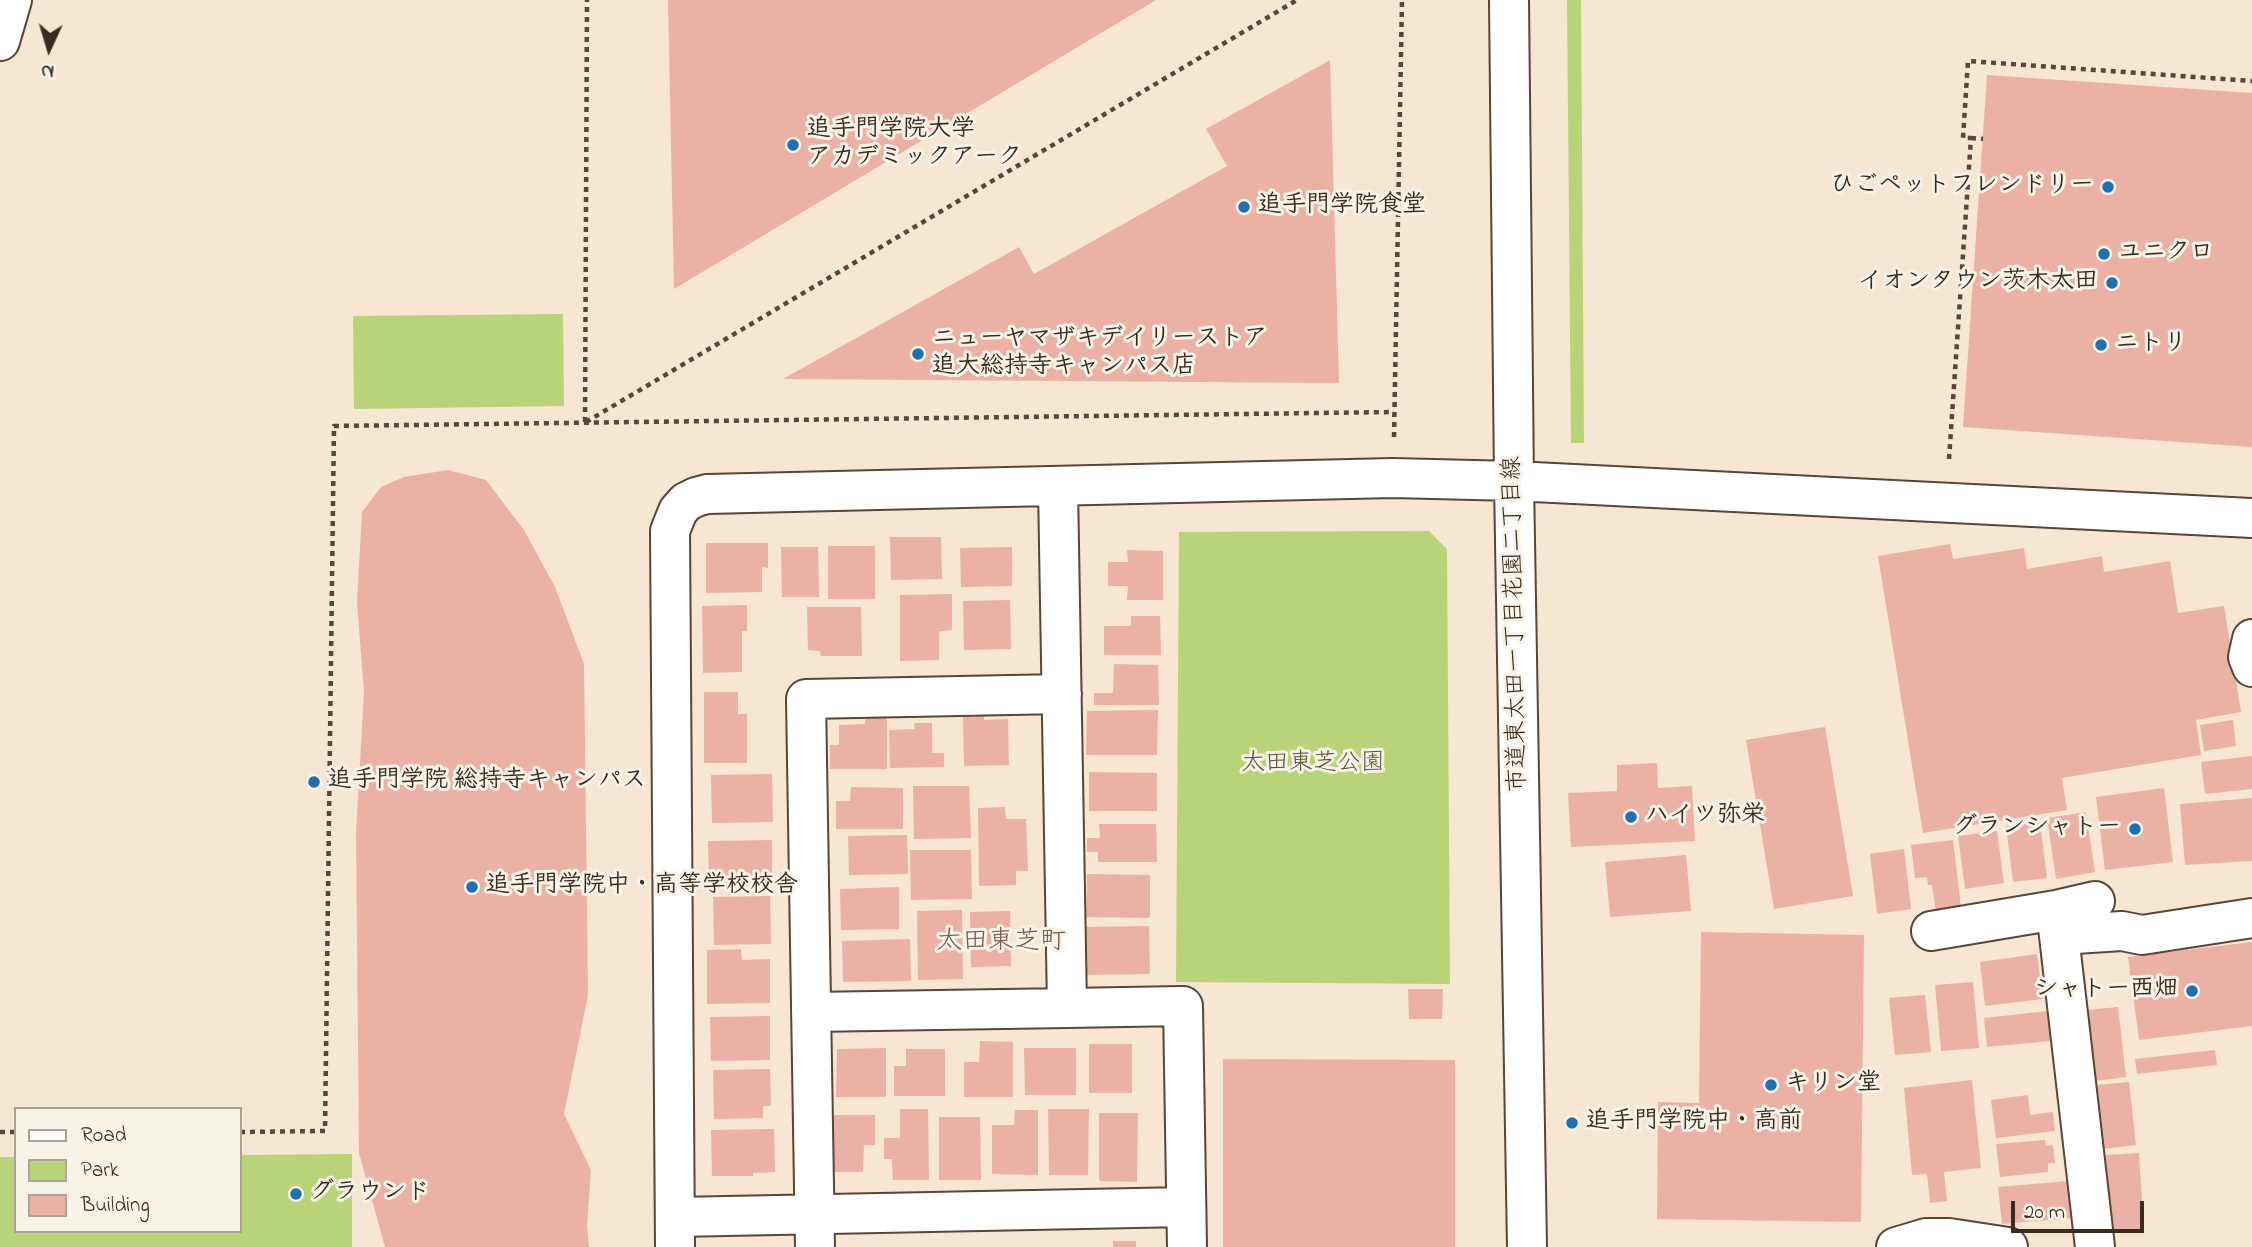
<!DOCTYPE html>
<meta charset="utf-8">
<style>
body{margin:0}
#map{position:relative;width:2252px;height:1247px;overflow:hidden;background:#f6e6d2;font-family:"Indie Flower",sans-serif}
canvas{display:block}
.legend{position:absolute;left:14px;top:1107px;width:228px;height:126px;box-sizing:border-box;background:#f7f3e8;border:2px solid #aca397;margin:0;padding:9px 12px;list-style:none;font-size:21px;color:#3b2a1e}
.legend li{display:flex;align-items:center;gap:14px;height:35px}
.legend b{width:35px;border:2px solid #aca397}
.north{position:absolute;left:14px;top:14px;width:70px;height:70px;-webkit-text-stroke:5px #f7f3e8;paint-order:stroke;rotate:184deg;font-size:19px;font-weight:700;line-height:28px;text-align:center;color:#3b2a1e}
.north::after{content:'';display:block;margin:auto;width:24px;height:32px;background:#3b2a1e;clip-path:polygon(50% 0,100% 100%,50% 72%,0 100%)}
.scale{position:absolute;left:2011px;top:1201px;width:133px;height:32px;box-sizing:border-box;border:4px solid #3b2a1e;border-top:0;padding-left:9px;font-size:21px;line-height:24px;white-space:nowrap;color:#3b2a1e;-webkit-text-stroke:5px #f7f3e8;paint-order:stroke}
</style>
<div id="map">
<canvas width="2252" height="1247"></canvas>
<ul class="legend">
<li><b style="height:9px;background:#fff"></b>Road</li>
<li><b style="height:19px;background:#b9d379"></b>Park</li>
<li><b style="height:19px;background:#ecb1a5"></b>Building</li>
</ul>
<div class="north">N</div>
<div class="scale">20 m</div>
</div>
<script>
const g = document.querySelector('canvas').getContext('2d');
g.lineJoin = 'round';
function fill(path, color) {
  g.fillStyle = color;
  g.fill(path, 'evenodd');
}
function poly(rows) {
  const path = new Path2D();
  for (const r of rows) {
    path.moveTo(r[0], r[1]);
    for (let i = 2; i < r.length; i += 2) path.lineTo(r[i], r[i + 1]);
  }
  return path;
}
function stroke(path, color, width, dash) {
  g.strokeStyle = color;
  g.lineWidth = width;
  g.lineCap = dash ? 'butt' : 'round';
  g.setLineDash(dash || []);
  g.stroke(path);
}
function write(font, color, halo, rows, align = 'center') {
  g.font = font + ' "Indie Flower","Klee One",sans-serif';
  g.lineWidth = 6;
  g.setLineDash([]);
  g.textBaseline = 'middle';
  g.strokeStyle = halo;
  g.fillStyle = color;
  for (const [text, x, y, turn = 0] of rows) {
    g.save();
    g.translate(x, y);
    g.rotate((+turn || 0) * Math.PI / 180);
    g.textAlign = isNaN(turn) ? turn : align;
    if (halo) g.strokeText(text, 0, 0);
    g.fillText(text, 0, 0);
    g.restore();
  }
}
const green = poly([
 [1567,0,1581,0,1584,443,1571,443],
 [563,314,564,406,354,409,353,316],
 [1429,531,1447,549,1450,984,1176,982,1179,532],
 [352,1154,352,1247,0,1247,0,1157,16,1157,16,1231,240,1231,240,1155]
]);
const building = poly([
 [668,0,1156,0,674,289],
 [1330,60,1339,383,783,379,1019,247,1034,274,1227,166,1206,129],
 [1987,75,2252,93,2252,447,1963,427],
 [448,470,486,480,524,530,555,587,584,664,588,995,564,1114,591,1170,587,1226,589,1247,385,1247,359,1153,356,832,364,692,357,602,362,512,381,487,404,477],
 [890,537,941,537,942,579,891,580],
 [706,543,768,543,768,568,762,567,762,592,706,593],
 [1950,544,1953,559,2024,548,2027,569,2102,556,2104,572,2170,561,2178,613,2224,606,2241,712,2196,720,2201,755,2062,778,2067,810,1923,833,1878,556],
 [828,546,875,546,875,599,828,599],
 [781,547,818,547,819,597,782,597],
 [1012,547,1012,586,961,587,960,548],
 [1127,550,1163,551,1163,600,1127,600,1128,586,1108,586,1108,562,1128,562],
 [952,594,952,630,939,631,939,660,900,661,900,595],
 [1010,600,1011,649,964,650,963,601],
 [747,605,747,631,742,631,742,672,703,673,702,606],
 [807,607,861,607,862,656,821,656,820,651,808,650],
 [1131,616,1160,616,1161,655,1104,655,1104,626,1131,626],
 [1114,664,1158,665,1159,705,1094,705,1094,693,1113,693],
 [704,692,738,692,738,714,747,714,747,763,704,763],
 [1158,710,1157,755,1086,755,1087,711],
 [984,714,984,720,1008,719,1009,765,964,766,963,715],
 [865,718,887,718,887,769,830,769,830,745,839,745,839,725,865,724],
 [2233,720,2236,746,2204,751,2200,725],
 [914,723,932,723,932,753,944,753,944,767,890,768,889,730,915,729],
 [1825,727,1853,896,1774,909,1746,740],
 [2252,756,2252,789,2205,794,2201,762],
 [1657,763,1658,788,1692,786,1695,841,1571,847,1568,793,1617,791,1617,765],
 [1089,772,1157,773,1157,811,1089,811],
 [772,774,773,822,712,823,711,775],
 [913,786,969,786,971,838,914,839],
 [851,787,903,788,903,829,836,829,836,801,850,801],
 [2164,788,2173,862,2105,870,2096,797],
 [2252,798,2252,861,2185,865,2180,804],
 [1005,807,1006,819,1026,819,1028,871,1016,871,1016,885,979,886,978,808],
 [2086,812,2095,872,2056,879,2047,818],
 [2040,822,2047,878,2013,882,2006,826],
 [1099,824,1156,824,1157,862,1098,862,1098,852,1087,852,1087,838,1100,838],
 [1997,831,2004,883,1965,889,1958,836],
 [907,835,908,874,849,875,848,836],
 [772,840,772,886,709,887,708,841],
 [1953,840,1961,908,1936,911,1932,885,1928,885,1927,877,1915,878,1911,845],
 [1904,849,1911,909,1877,914,1870,854],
 [910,850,971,850,972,899,911,900],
 [1686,855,1691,911,1610,917,1605,862],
 [1087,874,1150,875,1150,918,1086,917],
 [899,887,899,929,841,930,840,889],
 [770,896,771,944,714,945,713,897],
 [962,910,963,979,918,980,917,911],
 [1010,911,1011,966,971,967,970,912],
 [1149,926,1150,974,1081,975,1081,927],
 [1701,932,1864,935,1861,1222,1657,1219,1658,1102,1699,1103],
 [910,939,911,981,843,982,842,941],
 [2252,942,2252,1026,2139,1040,2128,957],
 [741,949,742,960,770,959,770,1003,707,1004,707,950],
 [2037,954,2043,999,1985,1006,1980,962],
 [1973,982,1979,1048,1941,1051,1935,985],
 [1408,989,1443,989,1442,1019,1409,1019],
 [1925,995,1931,1052,1895,1055,1889,998],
 [2118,1007,2126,1077,2095,1081,2087,1010],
 [2048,1011,2051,1041,1987,1047,1984,1018],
 [770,1016,770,1060,711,1061,710,1017],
 [980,1041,1013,1042,1013,1097,964,1097,964,1062,979,1062],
 [1089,1044,1132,1044,1132,1093,1089,1093],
 [886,1048,886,1097,836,1097,837,1049],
 [1024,1048,1076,1048,1076,1095,1025,1095],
 [906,1049,945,1049,945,1096,894,1096,894,1066,906,1066],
 [2215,1050,2217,1065,2137,1074,2135,1059],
 [1223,1059,1455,1060,1455,1247,1223,1247],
 [770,1069,771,1106,763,1106,763,1118,714,1119,713,1070],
 [1972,1080,1981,1168,1944,1172,1947,1201,1930,1203,1927,1174,1912,1175,1904,1088],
 [2129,1082,2136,1145,2103,1149,2096,1085],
 [2028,1095,2030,1115,2053,1112,2055,1131,1996,1138,1991,1100],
 [900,1109,928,1109,929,1180,893,1180,892,1159,884,1159,884,1138,900,1138],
 [1048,1109,1089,1109,1088,1175,1049,1175],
 [1015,1110,1038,1110,1038,1175,992,1174,992,1125,1014,1125],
 [1099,1113,1138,1113,1137,1182,1099,1181],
 [823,1115,875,1115,875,1145,864,1145,863,1172,823,1172],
 [939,1117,980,1117,981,1180,939,1180],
 [774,1129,775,1172,753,1173,753,1176,712,1176,711,1130],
 [2045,1140,2046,1146,2053,1145,2055,1163,2048,1163,2048,1172,2000,1177,1996,1144],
 [2139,1153,2144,1232,2111,1233,2106,1155],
 [2068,1181,2072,1218,2002,1224,1998,1187],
 [1113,1241,1136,1241,1136,1247,1113,1247]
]);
const path = poly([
 [1971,138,1983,139],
 [585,422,587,0],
 [586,422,1297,0],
 [1394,437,1402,0],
 [1949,459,1971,138,1963,138,1968,61,2252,81],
 [0,1132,16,1132],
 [240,1132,325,1131,334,426,1394,412]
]);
const minor = poly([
 [1509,0,1514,481,1527,1247],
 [0,41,12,0],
 [1058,487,1067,1008,1183,1006,1187,1247],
 [2252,639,2248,657,2252,667],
 [2056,910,2095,1247],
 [1931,931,2056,910,2095,901],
 [2059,935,2122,931,2142,935,2252,918],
 [811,1012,1067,1008],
 [675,1217,1186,1207],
 [675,1247,670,531,678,511,686,502,696,497,707,494,1393,478,1514,481,2252,518],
 [815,1247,806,699,1062,694],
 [1896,1247,1926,1238,1949,1238,2008,1247]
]);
const markers = [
 [793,145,7,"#1f6fb2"],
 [2108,187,7,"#1f6fb2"],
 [1244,207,7,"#1f6fb2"],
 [2104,254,7,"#1f6fb2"],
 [2112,283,7,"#1f6fb2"],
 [2101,345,7,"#1f6fb2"],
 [918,354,7,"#1f6fb2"],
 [314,782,7,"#1f6fb2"],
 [1631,817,7,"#1f6fb2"],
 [2135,829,7,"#1f6fb2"],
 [472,887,7,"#1f6fb2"],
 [2192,991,7,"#1f6fb2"],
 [1771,1085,7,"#1f6fb2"],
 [1572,1123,7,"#1f6fb2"],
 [296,1194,7,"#1f6fb2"]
];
const poiNames = [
 ["追手門学院大学",807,131],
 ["アカデミックアーク",807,159],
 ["ひごペットフレンドリー",2094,187,"right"],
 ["追手門学院食堂",1258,207],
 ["ユニクロ",2118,254],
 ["イオンタウン茨木太田",2098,283,"right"],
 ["ニューヤマザキデイリーストア",932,340],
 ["追大総持寺キャンパス店",932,368],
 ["ニトリ",2115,345],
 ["追手門学院 総持寺キャンパス",328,782],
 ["ハイツ弥栄",1645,817],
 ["グランシャトー",2121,829,"right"],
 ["追手門学院中・高等学校校舎",486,887],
 ["シャトー西畑",2178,991,"right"],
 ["キリン堂",1785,1085],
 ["追手門学院中・高前",1586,1123],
 ["グラウンド",310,1194]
];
const streetNames = [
 ["市道東太田一丁目花園二丁目線",1517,624,-91]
];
const parkNames = [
 ["太田東芝公園",1313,765]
];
const neighbourhoodNames = [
 ["太田東芝町",1001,944]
];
fill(green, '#b9d379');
fill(building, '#ecb1a5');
stroke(minor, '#574639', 42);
stroke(path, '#574639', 4.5, [5, 5]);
stroke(minor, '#fff', 38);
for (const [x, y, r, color] of markers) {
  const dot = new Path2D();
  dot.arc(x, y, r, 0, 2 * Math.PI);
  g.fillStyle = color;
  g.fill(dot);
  stroke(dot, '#f7f3e8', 2.5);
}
write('bold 24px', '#3b2a1e', '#f7f3e8', poiNames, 'left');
write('24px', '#3b2a1e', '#f7f3e8', streetNames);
write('24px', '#5a5435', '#f7f3e8', parkNames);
write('26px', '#79594d', '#f7f3e8', neighbourhoodNames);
</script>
